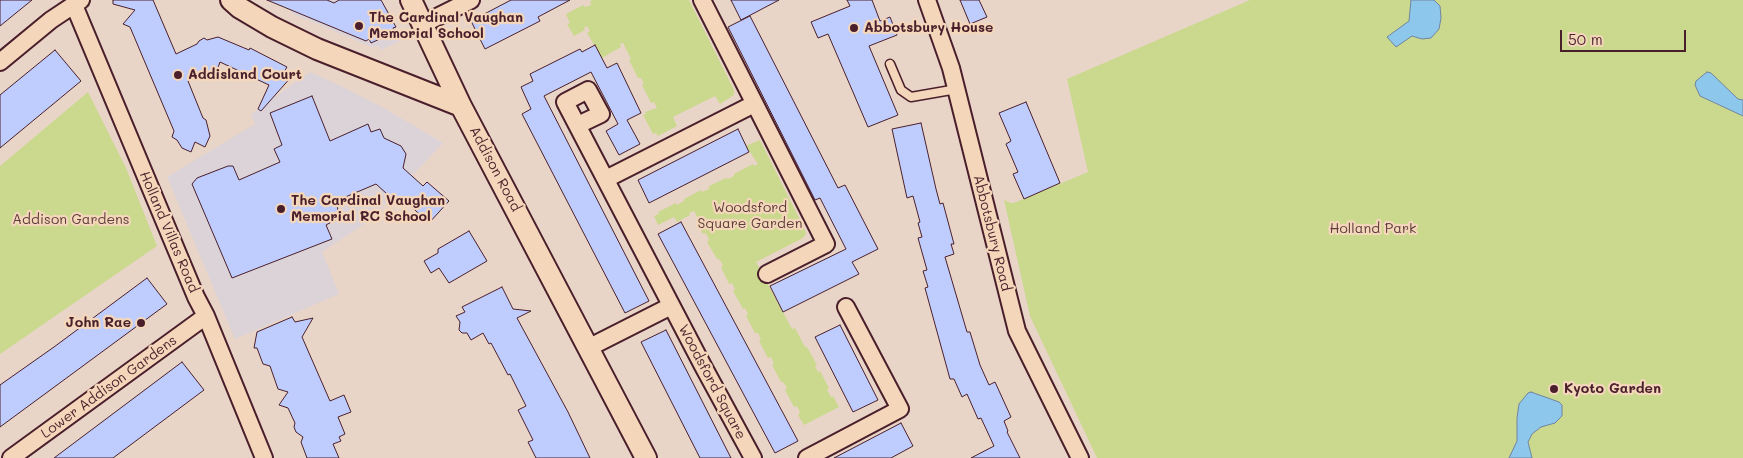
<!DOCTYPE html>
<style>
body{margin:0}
#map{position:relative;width:1743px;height:458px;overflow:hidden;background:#e9d5c8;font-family:Mali,sans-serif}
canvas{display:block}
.scale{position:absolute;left:1560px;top:30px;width:126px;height:22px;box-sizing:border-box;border:2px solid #4a1f2b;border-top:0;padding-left:6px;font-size:15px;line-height:18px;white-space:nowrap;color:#4a1f2b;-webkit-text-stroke:4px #f4d7ba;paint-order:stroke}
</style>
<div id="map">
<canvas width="1743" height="458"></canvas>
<div class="scale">50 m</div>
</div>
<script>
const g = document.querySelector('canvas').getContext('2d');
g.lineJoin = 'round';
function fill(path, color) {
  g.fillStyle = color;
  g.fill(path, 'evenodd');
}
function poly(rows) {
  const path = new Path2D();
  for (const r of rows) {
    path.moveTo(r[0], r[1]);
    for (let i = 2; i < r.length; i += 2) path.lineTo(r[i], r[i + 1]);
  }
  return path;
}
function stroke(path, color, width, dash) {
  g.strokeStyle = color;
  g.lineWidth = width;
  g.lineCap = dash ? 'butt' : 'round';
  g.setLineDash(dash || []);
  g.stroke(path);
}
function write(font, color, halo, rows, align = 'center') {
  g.font = font + ' Mali,sans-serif';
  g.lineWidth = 4.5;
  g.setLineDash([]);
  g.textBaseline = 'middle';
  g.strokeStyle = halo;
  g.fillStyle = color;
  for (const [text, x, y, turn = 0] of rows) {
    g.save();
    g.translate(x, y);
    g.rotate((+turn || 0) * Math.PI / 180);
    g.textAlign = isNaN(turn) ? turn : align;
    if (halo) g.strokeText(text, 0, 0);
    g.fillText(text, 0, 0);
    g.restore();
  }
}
const built = poly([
 [299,0,381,0,402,40,381,50,379,46,372,47,291,13],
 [310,72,341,86,384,108,443,143,370,220,322,252,339,294,235,339,167,177,255,124,251,114]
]);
const green = poly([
 [593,0,689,0,734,90,734,95,720,104,715,96,673,117,677,126,658,136,656,133,653,134,643,115,646,114,645,112,657,108,654,102,651,103,642,85,644,84,641,78,638,78,629,60,631,59,623,43,620,44,621,47,602,58,587,33,590,31,587,26,584,28,585,30,574,36,567,24,570,23,566,14,583,5,585,7,591,5,590,1],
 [1250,0,1743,0,1743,458,1097,458,1030,316,1004,200,1011,203,1014,203,1088,172,1067,79],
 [88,92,126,168,157,246,0,354,0,166],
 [760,140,805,230,806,234,803,238,756,262,792,329,795,328,805,347,807,347,817,365,815,366,818,372,820,371,829,388,827,390,831,397,833,396,839,407,804,425,798,415,800,413,797,406,794,407,785,390,787,388,783,382,781,382,772,365,774,364,771,357,768,358,759,341,761,339,758,333,755,333,746,316,748,314,745,308,743,309,733,291,735,289,732,283,729,284,721,267,723,265,719,259,717,259,707,242,709,240,706,233,703,234,696,220,698,218,694,211,689,213,690,215,677,222,674,217,658,225,654,216,659,214,658,212,676,203,677,205,684,201,684,199,701,190,702,192,709,189,709,186,726,178,728,179,734,176,734,174,753,164,754,166,758,164,746,146]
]);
const water = poly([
 [1411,0,1434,0,1440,6,1441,18,1439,29,1431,38,1422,39,1412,36,1396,47,1387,37,1409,21,1411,0],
 [1707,72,1711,73,1738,99,1743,100,1743,116,1700,96,1695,85,1696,81,1707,72],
 [1531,392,1559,402,1562,405,1562,416,1555,423,1541,427,1532,434,1528,442,1532,458,1509,458,1517,441,1517,418,1519,404,1528,393,1531,392]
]);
const building = poly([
 [0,0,32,0,0,26,0,0],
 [113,0,153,0,176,54,197,44,199,41,204,38,207,40,218,37,249,50,250,48,287,67,284,72,292,76,261,111,258,109,269,85,220,62,216,73,210,72,188,81,203,118,206,120,210,136,205,147,195,142,191,152,182,148,177,140,172,137,174,131,130,27,123,24,135,10,113,4,113,0],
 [267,0,327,0,334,3,339,0,381,0,396,27,393,28,395,32,371,43,369,39,366,41,267,0],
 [511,0,570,0,538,17,540,21,485,49,471,21,511,0],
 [731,0,779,0,741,20,731,0],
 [847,0,872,0,880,21,890,17,897,35,869,46,898,115,868,127,828,34,818,38,811,22,850,6,847,0],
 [960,0,979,0,987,17,970,24,960,0],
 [750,16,838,188,845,185,878,249,852,262,859,274,783,312,770,286,846,249,820,198,815,200,728,27,750,16],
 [595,45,607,68,617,63,641,113,627,120,640,144,619,155,606,131,618,124,591,72,544,96,649,301,625,313,522,114,531,109,521,87,533,81,530,74,580,49,582,52,595,45],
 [55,50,81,81,0,148,0,95,55,50],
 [312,96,330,141,368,124,371,132,380,129,384,138,401,146,406,154,403,168,423,186,427,182,449,201,429,223,402,198,397,203,376,184,336,201,339,215,337,219,326,225,332,239,232,278,192,184,197,178,228,166,233,166,239,180,280,162,274,149,282,145,270,113,312,96],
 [1026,102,1060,183,1024,199,1013,174,1018,172,1006,144,1011,141,999,113,1026,102],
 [921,123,936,189,940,204,943,203,954,244,951,244,954,254,945,257,967,332,970,332,980,365,989,385,995,382,1011,417,1004,421,1008,431,1007,432,1020,458,971,458,994,446,981,418,978,419,967,394,962,397,954,379,950,379,925,288,928,287,923,271,927,270,918,238,922,237,918,223,920,222,913,196,907,198,892,129,921,123],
 [738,129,749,152,649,203,638,180,738,129],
 [681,222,798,441,775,453,658,234,681,222],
 [469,231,487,261,449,283,439,268,431,273,424,261,438,253,438,249,469,231],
 [147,278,167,304,0,427,0,385,54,347,147,278],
 [502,287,513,309,531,311,517,318,568,412,590,458,536,458,528,442,533,440,518,410,526,406,510,374,508,375,491,343,489,344,483,333,471,340,467,333,462,333,459,330,460,322,456,316,465,312,462,307,502,287],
 [292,317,295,322,313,318,302,337,330,401,344,395,351,412,338,417,345,434,339,437,341,441,333,444,339,458,307,458,301,442,303,437,296,432,294,427,295,423,288,408,279,405,288,392,278,389,270,366,263,364,257,348,254,348,257,332,292,317],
 [840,325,878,400,853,412,815,337,840,325],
 [666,330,731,458,700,458,641,342,666,330],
 [182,362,204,390,113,458,54,458,182,362],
 [901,423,913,446,891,458,834,458,901,423]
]);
const service = poly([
 [890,64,901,90,911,97,957,89]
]);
const minor = poly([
 [702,0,826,244,767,274],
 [927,0,951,68,1017,331,1080,458],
 [74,5,196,297,206,316,264,458],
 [423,24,471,0],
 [0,62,51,20,81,0],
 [578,125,601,114,588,90,565,102,703,366,753,458],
 [606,179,754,104],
 [588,348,671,306],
 [11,458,206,316],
 [807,458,900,409,846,307]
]);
const tertiary = poly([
 [231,0,240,8,272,27,317,49,461,106],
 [411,0,461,106,646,458]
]);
const markers = [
 [359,26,5,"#4a1f2b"],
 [854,28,5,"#4a1f2b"],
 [178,75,5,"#4a1f2b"],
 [281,209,5,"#4a1f2b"],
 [141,323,5,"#4a1f2b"],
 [1554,389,5,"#4a1f2b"]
];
const poiNames = [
 ["The Cardinal Vaughan",369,18],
 ["Memorial School",369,34],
 ["Abbotsbury House",864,28],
 ["Addisland Court",188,75],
 ["The Cardinal Vaughan",291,201],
 ["Memorial RC School",291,217],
 ["John Rae",131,323,"right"],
 ["Kyoto Garden",1564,389]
];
const streetNames = [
 ["Addison Road",495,169,62],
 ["Holland Villas Road",169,232,67],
 ["Abbotsbury Road",992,233,76],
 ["Woodsford Square",712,382,62],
 ["Lower Addison Gardens",109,387,-36]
];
const parkNames = [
 ["Woodsford",750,208],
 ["Square Garden",750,224],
 ["Addison Gardens",71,220],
 ["Holland Park",1373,229]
];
fill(built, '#dcd3d8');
fill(green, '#cad98d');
fill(water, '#8dc8ec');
stroke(water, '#72849f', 1);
fill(building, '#becdfe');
stroke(building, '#4a1f2b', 1);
stroke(service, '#4a1f2b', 11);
stroke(minor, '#4a1f2b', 20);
stroke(tertiary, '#4a1f2b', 24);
stroke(service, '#f4d7ba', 8);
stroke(minor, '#f4d7ba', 16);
stroke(tertiary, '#f4d7ba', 20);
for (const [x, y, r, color] of markers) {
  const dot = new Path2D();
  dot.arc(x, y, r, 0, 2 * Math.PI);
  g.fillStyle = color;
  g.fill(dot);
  stroke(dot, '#f4d7ba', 2);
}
write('bold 14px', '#4a1f2b', '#f4d7ba', poiNames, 'left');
write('14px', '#4a1f2b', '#f4d7ba', streetNames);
write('14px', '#5d3b3a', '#f4d7ba', parkNames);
</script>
